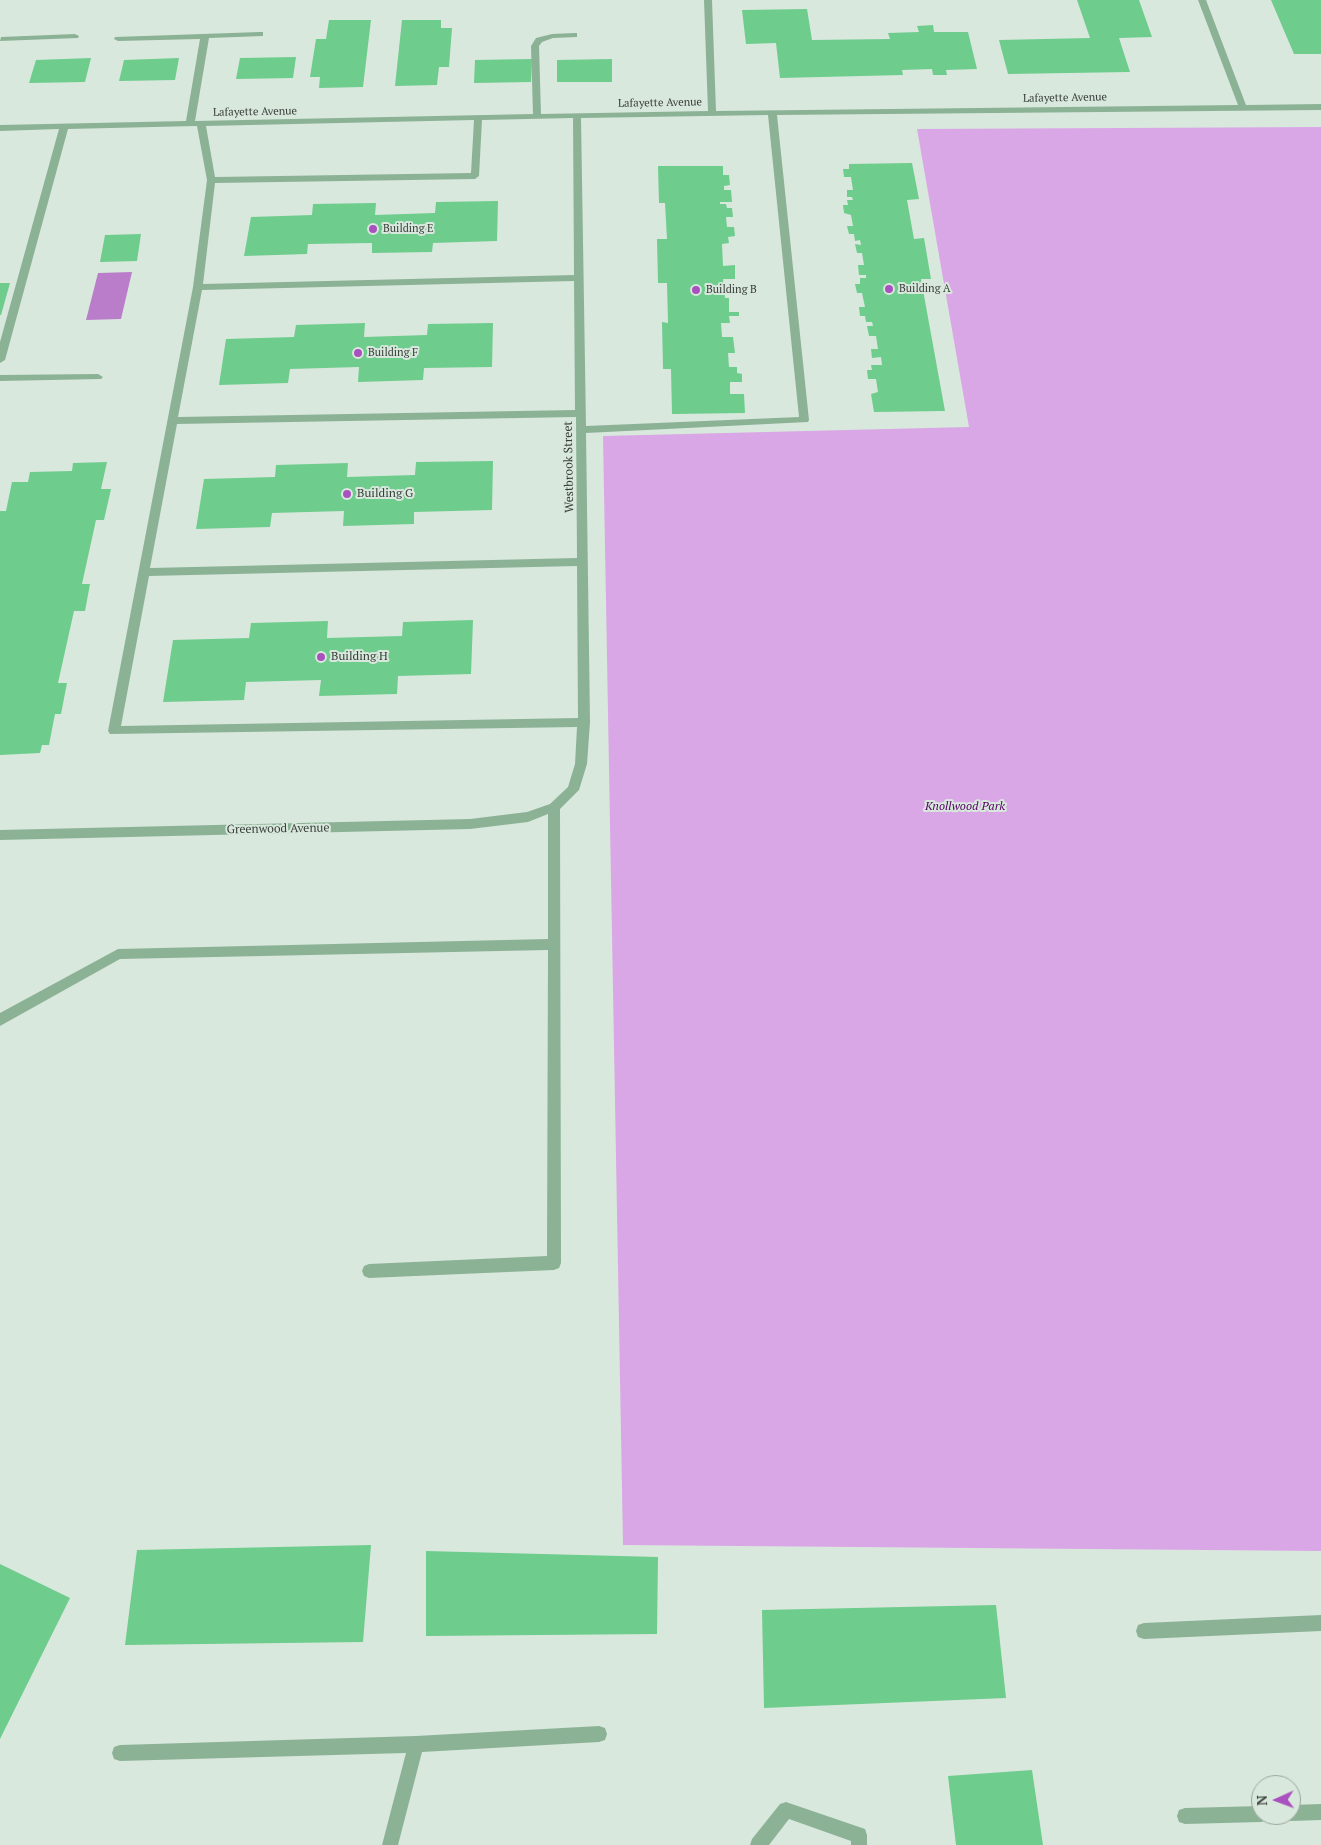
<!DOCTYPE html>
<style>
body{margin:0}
#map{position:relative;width:1321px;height:1845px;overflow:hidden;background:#d9e8dd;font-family:"PT Serif",serif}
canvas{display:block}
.north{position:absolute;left:1251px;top:1775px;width:50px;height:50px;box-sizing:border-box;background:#d9e8dd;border:1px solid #98a49b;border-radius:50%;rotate:268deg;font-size:14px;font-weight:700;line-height:20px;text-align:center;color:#373d38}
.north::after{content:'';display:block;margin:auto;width:18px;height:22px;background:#a951be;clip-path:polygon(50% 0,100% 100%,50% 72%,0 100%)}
</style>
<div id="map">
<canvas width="1321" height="1845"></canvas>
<div class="north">N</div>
</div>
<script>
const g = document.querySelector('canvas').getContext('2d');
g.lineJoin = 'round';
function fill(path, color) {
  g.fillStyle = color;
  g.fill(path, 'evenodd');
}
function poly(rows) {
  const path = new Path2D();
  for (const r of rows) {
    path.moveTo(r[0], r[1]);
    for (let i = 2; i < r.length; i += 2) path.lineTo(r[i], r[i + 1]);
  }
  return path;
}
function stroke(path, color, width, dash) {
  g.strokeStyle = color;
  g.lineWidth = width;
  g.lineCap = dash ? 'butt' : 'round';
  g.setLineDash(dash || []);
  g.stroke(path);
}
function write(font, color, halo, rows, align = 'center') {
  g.font = font + ' "PT Serif",serif';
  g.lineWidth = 4;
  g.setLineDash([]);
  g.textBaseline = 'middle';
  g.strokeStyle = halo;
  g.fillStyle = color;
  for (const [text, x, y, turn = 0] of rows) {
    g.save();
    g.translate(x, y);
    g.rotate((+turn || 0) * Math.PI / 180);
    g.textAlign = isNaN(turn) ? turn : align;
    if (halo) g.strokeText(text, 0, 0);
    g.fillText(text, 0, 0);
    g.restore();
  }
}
const green = poly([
 [1321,127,1321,1551,623,1545,603,436,969,427,917,129]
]);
const water = poly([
 [132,272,121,319,86,320,98,273]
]);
const building = poly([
 [1077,0,1139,0,1152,37,1119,38,1130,72,1008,74,999,40,1090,38],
 [1271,0,1321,0,1321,54,1294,54],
 [807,9,812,40,890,39,888,33,919,32,917,26,933,25,934,32,968,32,977,69,946,70,947,75,933,75,932,69,902,70,903,75,780,78,776,43,746,44,742,10],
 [329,20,371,20,363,87,319,88,320,77,310,77,316,39,326,39],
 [402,20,441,20,441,28,452,28,449,67,439,67,437,85,395,86],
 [296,57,293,78,236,79,240,58],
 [91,58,85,82,29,83,36,60],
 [179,58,175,80,119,81,124,60],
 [532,59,531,82,474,83,475,60],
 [612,59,612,82,557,82,557,60],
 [912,163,919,199,907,200,914,239,924,238,931,279,921,279,945,411,874,412,871,394,878,392,876,379,868,379,867,370,872,370,871,365,882,365,881,357,872,358,871,349,878,349,876,336,869,336,867,326,873,326,872,322,866,322,865,316,860,316,859,307,865,307,862,293,857,293,855,284,860,284,860,278,866,278,866,275,859,275,858,265,864,265,862,253,857,253,855,244,861,245,860,240,855,241,854,234,849,234,847,226,853,226,851,215,844,213,843,205,848,205,847,200,853,200,852,197,847,197,847,190,853,190,851,177,844,177,843,169,849,169,849,164],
 [658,166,723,166,723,175,729,175,730,185,724,186,724,190,731,190,732,202,720,202,720,204,726,204,727,208,732,208,733,217,726,217,727,227,734,227,735,236,728,237,729,243,722,244,723,266,735,265,735,279,723,279,725,298,729,298,729,312,739,312,739,316,729,316,730,323,721,323,722,337,733,337,735,353,728,353,729,367,737,367,737,373,742,374,742,382,730,382,730,394,744,394,745,413,672,414,671,369,663,369,662,322,668,323,667,283,658,283,657,239,667,239,665,203,659,203],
 [498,201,497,241,433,243,432,252,372,253,372,243,308,244,307,254,244,256,251,217,312,215,313,204,376,203,375,215,435,213,436,202],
 [141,234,137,261,100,262,105,235],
 [0,283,10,283,1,315,0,315],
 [365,323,364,337,427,335,428,324,493,323,492,367,424,368,423,380,358,382,359,367,290,369,288,383,219,385,226,339,294,337,296,325],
 [493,461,492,510,414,512,414,524,343,526,344,511,272,513,270,527,196,529,204,479,275,477,276,465,348,463,347,477,415,475,416,462],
 [107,462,101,489,111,489,104,520,96,520,82,584,90,584,85,611,74,611,58,683,67,683,61,714,55,714,49,745,42,745,40,753,0,755,0,511,6,511,12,482,28,482,30,472,72,471,73,463],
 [473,620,471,674,398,676,397,694,319,696,321,680,246,682,244,700,163,702,173,640,249,638,251,623,328,621,327,638,402,636,403,622],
 [371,1545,363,1642,125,1645,137,1550],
 [426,1551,658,1557,657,1634,426,1636],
 [0,1564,70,1598,0,1739],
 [996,1605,1006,1698,764,1708,762,1610],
 [1032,1770,1043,1845,956,1845,948,1776]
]);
const minor = poly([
 [704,0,712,0,716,111,1238,105,1198,0,1206,0,1246,105,1321,104,1321,110,777,115,809,420,808,422,586,433,590,722,587,764,579,790,560,809,561,1263,559,1268,554,1270,369,1278,364,1276,362,1271,364,1266,369,1264,547,1256,548,950,120,959,0,1026,0,1013,118,949,548,939,548,814,528,822,470,829,0,840,0,830,470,819,527,812,550,804,568,787,575,764,577,727,110,734,108,731,193,287,207,180,197,126,68,129,5,360,0,363,0,342,59,129,0,131,0,125,186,121,200,39,118,41,114,39,115,37,260,32,263,32,263,36,209,38,195,121,533,114,531,46,536,38,552,34,574,33,577,33,577,37,553,38,542,42,539,46,541,114,708,111,704,0],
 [768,115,799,417,586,426,581,118,768,115],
 [573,118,574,275,203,284,215,183,475,179,479,176,482,120,573,118],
 [474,120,471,173,215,177,206,126,474,120],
 [574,281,575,410,178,417,202,290,574,281],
 [576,417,577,558,150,568,177,424,576,417],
 [577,566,578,718,121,726,149,576,577,566],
 [75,34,79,36,78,38,0,41,1,37,75,34],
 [98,374,103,377,101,379,0,381,0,375,98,374],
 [1321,1615,1321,1631,1144,1639,1138,1637,1136,1631,1138,1625,1144,1623,1321,1615],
 [599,1726,605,1728,607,1734,605,1740,599,1742,422,1752,398,1845,382,1845,406,1753,120,1761,114,1759,112,1753,114,1747,120,1745,416,1736,599,1726],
 [786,1802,865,1829,867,1835,867,1845,851,1845,851,1841,789,1819,769,1845,750,1845,752,1839,780,1804,786,1802],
 [1321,1804,1321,1820,1291,1821,1285,1819,1283,1815,1291,1815,1291,1805,1321,1804],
 [1261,1806,1261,1815,1269,1815,1267,1820,1261,1822,1185,1824,1179,1822,1177,1816,1179,1810,1185,1808,1261,1806]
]);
const markers = [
 [373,229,5,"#a951be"],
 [889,289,5,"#a951be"],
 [696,290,5,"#a951be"],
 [358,353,5,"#a951be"],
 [347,494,5,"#a951be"],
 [321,657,5,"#a951be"]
];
const farStreetnames = [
 ["Lafayette Avenue",1065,98,-1],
 ["Lafayette Avenue",660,103,-1],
 ["Lafayette Avenue",255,112,-1]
];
const farPoinames = [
 ["Building E",383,229],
 ["Building A",899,289],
 ["Building B",706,290],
 ["Building F",368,353]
];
const streetNames = [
 ["Westbrook Street",569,467,-91],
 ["Greenwood Avenue",278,829,-1]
];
const poiNames = [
 ["Building G",357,494],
 ["Building H",331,657]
];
const parkNames = [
 ["Knollwood Park",965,807]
];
fill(green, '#daa7e6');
fill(water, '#ba7dc9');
fill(building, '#6ecc8d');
fill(minor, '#8cb296');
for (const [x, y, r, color] of markers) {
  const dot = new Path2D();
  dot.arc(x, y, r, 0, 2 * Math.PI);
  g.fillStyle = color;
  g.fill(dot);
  stroke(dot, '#d9e8dd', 2);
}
write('11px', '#373d38', '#d9e8dd', farStreetnames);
write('11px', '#373d38', '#d9e8dd', farPoinames, 'left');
write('12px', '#373d38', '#d9e8dd', streetNames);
write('12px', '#373d38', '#d9e8dd', poiNames, 'left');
write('italic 12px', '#560066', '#d9e8dd', parkNames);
</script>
